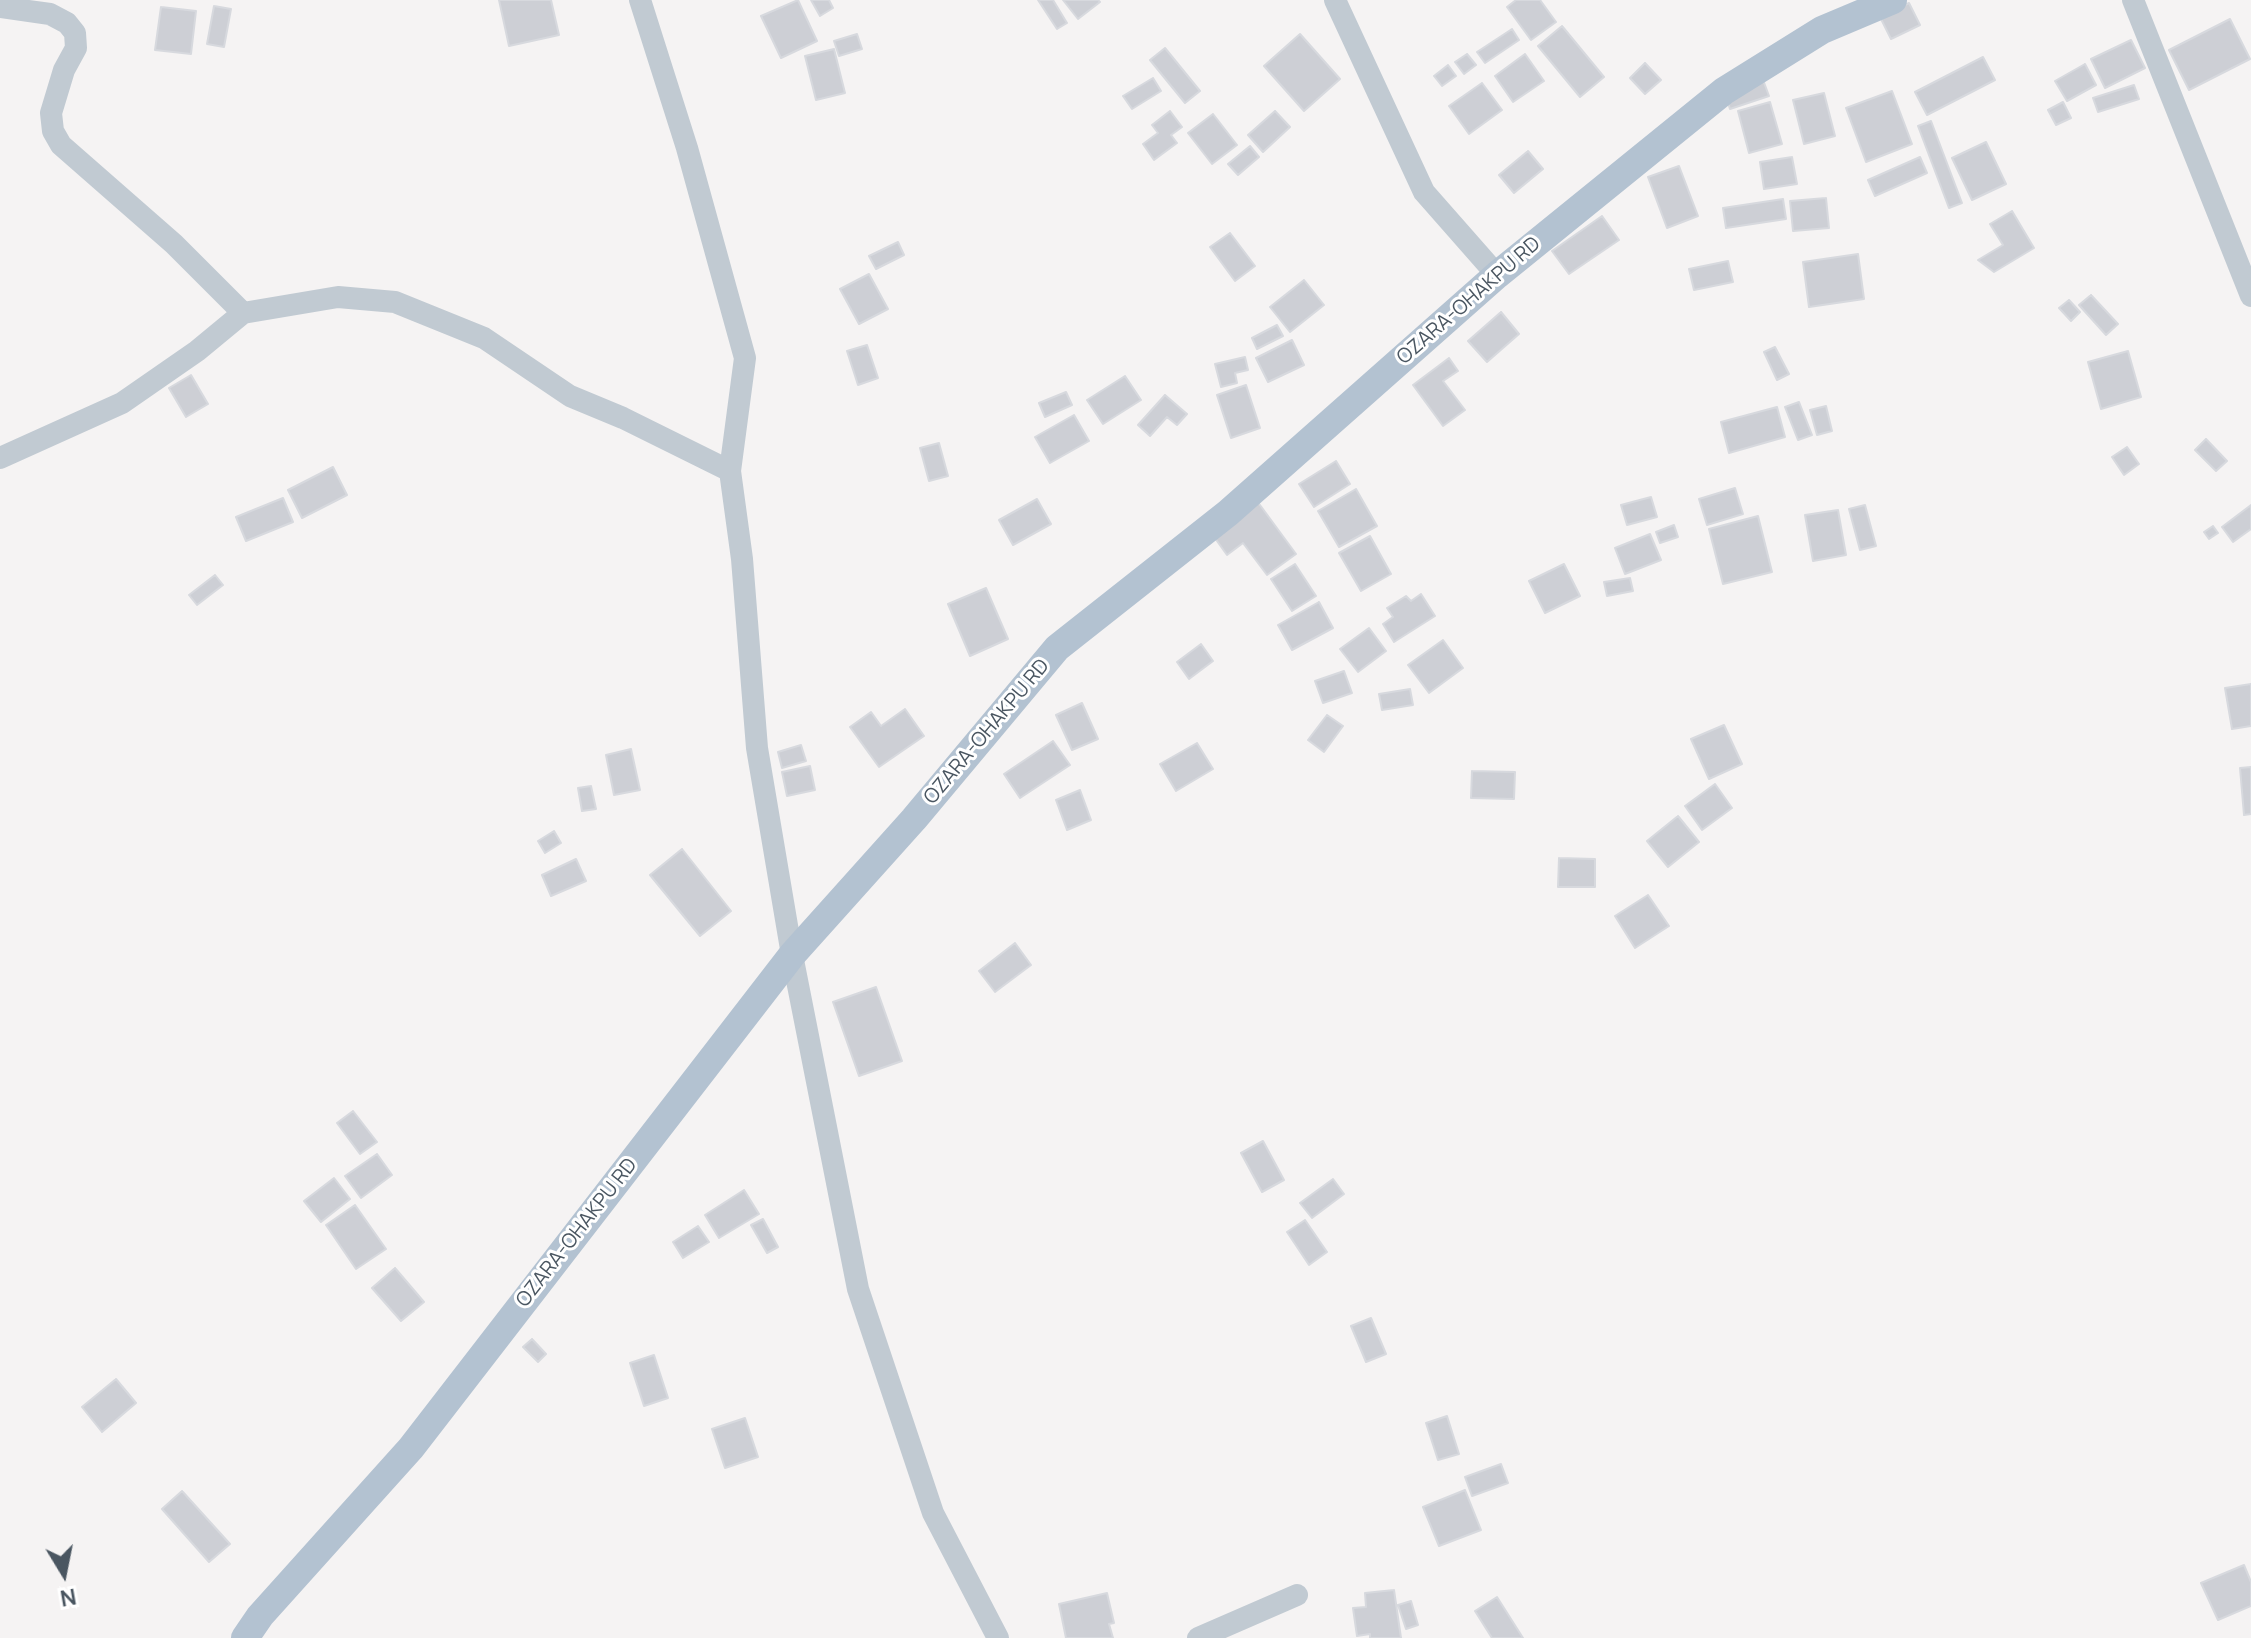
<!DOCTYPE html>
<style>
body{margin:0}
#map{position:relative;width:2251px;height:1638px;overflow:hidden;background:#f5f3f3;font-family:Manrope,sans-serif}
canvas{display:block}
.north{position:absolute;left:24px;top:1534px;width:80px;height:80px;-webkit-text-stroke:6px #fff;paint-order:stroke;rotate:170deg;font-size:22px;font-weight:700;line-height:32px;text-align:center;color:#4a5661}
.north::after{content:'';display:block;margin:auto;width:28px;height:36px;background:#4a5661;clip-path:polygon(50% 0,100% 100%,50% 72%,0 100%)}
</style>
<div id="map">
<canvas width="2251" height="1638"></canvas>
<div class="north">N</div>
</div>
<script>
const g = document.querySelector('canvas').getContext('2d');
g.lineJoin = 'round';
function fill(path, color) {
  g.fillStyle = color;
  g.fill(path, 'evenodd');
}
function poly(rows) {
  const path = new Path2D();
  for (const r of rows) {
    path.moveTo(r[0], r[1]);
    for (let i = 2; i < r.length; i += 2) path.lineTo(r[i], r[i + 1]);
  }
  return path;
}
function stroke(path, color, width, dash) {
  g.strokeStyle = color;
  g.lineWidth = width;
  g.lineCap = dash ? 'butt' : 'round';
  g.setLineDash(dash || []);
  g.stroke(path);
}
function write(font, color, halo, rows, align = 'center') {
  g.font = font + ' Manrope,sans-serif';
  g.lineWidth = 6;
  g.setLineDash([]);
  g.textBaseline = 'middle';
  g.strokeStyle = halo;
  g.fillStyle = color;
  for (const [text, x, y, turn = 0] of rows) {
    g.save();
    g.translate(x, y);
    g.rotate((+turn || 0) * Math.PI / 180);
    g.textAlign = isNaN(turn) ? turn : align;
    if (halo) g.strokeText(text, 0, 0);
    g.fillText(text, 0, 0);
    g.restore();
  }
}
const building = poly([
 [499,0,551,0,559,35,509,46,499,0],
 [798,0,817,41,781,58,761,16,798,0],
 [811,0,829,0,833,8,820,16,811,0],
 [1038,0,1053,0,1067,23,1057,29,1038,0],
 [1063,0,1098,0,1100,2,1078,19,1063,0],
 [1516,0,1540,0,1556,22,1531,40,1507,7,1516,0],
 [1909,3,1920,25,1891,39,1880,17,1909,3],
 [214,6,231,9,224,47,207,44,214,6],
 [161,7,196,11,191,54,155,50,161,7],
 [2230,19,2250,59,2189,90,2169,50,2230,19],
 [1562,26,1604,77,1580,97,1538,46,1562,26],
 [1512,29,1519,40,1485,63,1477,52,1512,29],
 [857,34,862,49,839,56,834,41,857,34],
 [1300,34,1340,79,1304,111,1264,66,1300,34],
 [2131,40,2145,68,2105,88,2091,59,2131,40],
 [1165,48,1200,91,1185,103,1150,60,1165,48],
 [834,49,845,93,816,100,805,56,834,49],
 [1467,54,1476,65,1464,74,1455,62,1467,54],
 [1525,54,1544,81,1513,102,1495,76,1525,54],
 [1983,57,1995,80,1927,115,1915,92,1983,57],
 [1645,63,1661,80,1645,94,1630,78,1645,63],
 [2085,64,2096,85,2067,101,2055,81,2085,64],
 [1448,65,1456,76,1442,86,1434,76,1448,65],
 [1762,77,1769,96,1730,109,1724,91,1762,77],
 [1153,78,1161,91,1132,109,1123,96,1153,78],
 [1482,83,1502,110,1469,134,1449,106,1482,83],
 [2134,85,2139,99,2098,112,2093,98,2134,85],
 [1892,91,1912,144,1866,162,1846,108,1892,91],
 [1824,93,1835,136,1804,144,1793,100,1824,93],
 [1770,102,1782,144,1749,153,1738,111,1770,102],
 [2063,102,2071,118,2056,125,2048,110,2063,102],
 [1170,111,1182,127,1171,135,1177,143,1154,160,1143,144,1158,133,1152,125,1170,111],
 [1275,111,1290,127,1263,152,1248,135,1275,111],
 [1213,114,1237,145,1212,164,1188,133,1213,114],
 [1931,121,1962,203,1949,208,1918,126,1931,121],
 [1986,142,2006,184,1972,200,1952,158,1986,142],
 [1250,146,1259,157,1238,175,1228,164,1250,146],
 [1528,151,1543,169,1514,193,1499,175,1528,151],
 [1792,157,1797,184,1764,189,1760,162,1792,157],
 [1920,157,1927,173,1875,196,1868,180,1920,157],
 [1679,166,1698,216,1667,228,1648,177,1679,166],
 [1826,198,1829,228,1793,231,1790,201,1826,198],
 [1783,199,1786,219,1726,228,1723,208,1783,199],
 [2012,211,2034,248,1994,272,1978,260,2003,245,1990,224,2012,211],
 [1602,216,1619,240,1569,274,1552,251,1602,216],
 [1230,233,1255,266,1235,281,1210,247,1230,233],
 [898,242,904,255,876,269,869,256,898,242],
 [1858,254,1864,299,1809,307,1803,262,1858,254],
 [1728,261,1733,282,1694,290,1689,269,1728,261],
 [869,274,888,309,859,324,840,289,869,274],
 [1304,280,1324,305,1290,332,1270,307,1304,280],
 [2091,295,2118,324,2106,335,2079,305,2091,295],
 [2069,300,2080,312,2071,321,2059,308,2069,300],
 [1501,312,1519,334,1487,362,1468,341,1501,312],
 [1277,325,1283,336,1257,349,1252,338,1277,325],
 [1292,340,1304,365,1268,382,1256,358,1292,340],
 [867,345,878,378,858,385,847,351,867,345],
 [1775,347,1789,374,1777,380,1764,352,1775,347],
 [2128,351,2141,397,2101,409,2088,362,2128,351],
 [1245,357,1248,370,1235,373,1237,383,1221,387,1215,364,1245,357],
 [1449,358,1458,371,1443,381,1465,410,1443,426,1413,385,1449,358],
 [191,375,208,404,186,417,169,388,191,375],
 [1125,376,1141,400,1103,424,1087,400,1125,376],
 [1246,385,1260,428,1231,438,1217,395,1246,385],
 [1066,392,1072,405,1045,417,1039,403,1066,392],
 [1165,395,1187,414,1177,425,1167,417,1150,436,1138,425,1165,395],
 [1799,402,1812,435,1798,440,1785,407,1799,402],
 [1826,406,1832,431,1817,435,1810,410,1826,406],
 [1777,407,1785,437,1729,453,1721,422,1777,407],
 [1074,415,1089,441,1050,463,1035,437,1074,415],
 [2206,439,2227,461,2216,471,2195,450,2206,439],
 [939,443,948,476,929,481,920,448,939,443],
 [2127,447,2139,464,2124,475,2112,457,2127,447],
 [1336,461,1350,484,1314,507,1299,484,1336,461],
 [333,467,347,495,302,518,288,490,333,467],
 [1735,488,1743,514,1707,525,1699,499,1735,488],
 [1356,489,1377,526,1339,547,1318,511,1356,489],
 [1651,497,1657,517,1627,525,1621,505,1651,497],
 [283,498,293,522,246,541,236,517,283,498],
 [1037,499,1051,524,1013,545,999,520,1037,499],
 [1257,501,1296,554,1267,575,1243,543,1227,555,1212,534,1257,501],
 [1865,505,1876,546,1860,550,1849,509,1865,505],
 [2251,505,2251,529,2233,542,2222,527,2251,505],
 [1838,510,1846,555,1813,561,1805,515,1838,510],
 [1758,516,1772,572,1723,584,1709,529,1758,516],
 [1674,525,1678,537,1660,543,1656,532,1674,525],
 [2213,526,2218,533,2209,539,2204,532,2213,526],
 [1650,534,1661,560,1625,574,1615,548,1650,534],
 [1370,536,1391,574,1361,591,1339,553,1370,536],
 [1295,564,1316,596,1292,611,1271,579,1295,564],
 [1564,564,1580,596,1545,613,1529,581,1564,564],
 [215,575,223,585,197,605,189,595,215,575],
 [1630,578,1633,591,1607,596,1604,582,1630,578],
 [986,588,1008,639,970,656,948,604,986,588],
 [1421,594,1435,616,1394,642,1383,624,1393,617,1387,608,1406,596,1411,601,1421,594],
 [1319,602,1333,628,1292,650,1278,625,1319,602],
 [1369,628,1386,651,1358,672,1340,649,1369,628],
 [1443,640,1463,668,1429,693,1408,665,1443,640],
 [1201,644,1213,661,1189,679,1177,662,1201,644],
 [1344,671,1352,693,1323,703,1315,681,1344,671],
 [2251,684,2251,726,2232,729,2225,688,2251,684],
 [1410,689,1413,705,1382,710,1379,694,1410,689],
 [1082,703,1098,739,1072,750,1056,715,1082,703],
 [905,709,924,736,879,767,850,727,871,712,881,726,905,709],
 [1327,715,1343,726,1324,752,1308,740,1327,715],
 [1724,725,1742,764,1709,779,1691,739,1724,725],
 [1053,741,1070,765,1020,798,1004,774,1053,741],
 [1197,743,1213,769,1176,791,1160,764,1197,743],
 [801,745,806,761,782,768,778,752,801,745],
 [631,749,640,790,614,795,606,755,631,749],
 [810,766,815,790,787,796,782,772,810,766],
 [2251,767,2251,814,2244,815,2240,768,2251,767],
 [1472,771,1515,772,1514,799,1471,798,1472,771],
 [1715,784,1732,808,1702,830,1685,806,1715,784],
 [591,786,596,809,582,811,578,788,591,786],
 [1080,790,1091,820,1067,830,1056,800,1080,790],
 [1678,816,1699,842,1668,867,1647,841,1678,816],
 [554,831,561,843,545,853,538,841,554,831],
 [682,849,731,911,700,936,650,875,682,849],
 [1559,858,1595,859,1595,887,1558,887,1559,858],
 [576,859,586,881,551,896,542,875,576,859],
 [1648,895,1669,926,1635,948,1615,916,1648,895],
 [1015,943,1031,965,995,992,979,971,1015,943],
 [876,987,902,1061,859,1076,833,1002,876,987],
 [353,1111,377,1142,360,1154,337,1123,353,1111],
 [1263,1141,1284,1180,1262,1192,1241,1153,1263,1141],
 [377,1154,392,1175,361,1198,345,1176,377,1154],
 [334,1178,350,1199,321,1222,304,1201,334,1178],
 [1333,1179,1344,1194,1312,1218,1300,1203,1333,1179],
 [744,1190,759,1214,719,1238,705,1215,744,1190],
 [355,1205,386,1249,356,1269,326,1225,355,1205],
 [763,1219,778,1247,767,1253,751,1225,763,1219],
 [1305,1220,1327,1252,1309,1265,1287,1232,1305,1220],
 [698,1226,709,1242,683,1258,673,1242,698,1226],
 [395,1268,424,1302,401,1321,372,1288,395,1268],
 [1371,1318,1386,1354,1366,1362,1351,1326,1371,1318],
 [532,1339,546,1354,538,1362,523,1347,532,1339],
 [654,1355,668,1398,644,1406,630,1363,654,1355],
 [116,1379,136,1403,102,1432,82,1407,116,1379],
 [1447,1416,1459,1454,1438,1460,1426,1423,1447,1416],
 [745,1418,758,1457,725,1468,712,1429,745,1418],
 [1501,1464,1508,1483,1472,1496,1465,1477,1501,1464],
 [1465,1490,1481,1530,1439,1546,1423,1507,1465,1490],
 [182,1491,230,1544,209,1562,162,1509,182,1491],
 [2244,1565,2251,1582,2251,1606,2218,1620,2201,1583,2244,1565],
 [1394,1590,1401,1638,1370,1638,1370,1634,1357,1636,1353,1608,1366,1607,1365,1593,1394,1590],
 [1107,1593,1114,1623,1109,1624,1113,1638,1066,1638,1059,1604,1107,1593],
 [1497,1597,1523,1638,1492,1638,1475,1611,1497,1597],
 [1411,1601,1418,1625,1406,1629,1398,1605,1411,1601]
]);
const minor = poly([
 [640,0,687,148,745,358,730,471,742,559,757,748,792,955,858,1289,933,1513,998,1638],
 [1335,0,1424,192,1497,275],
 [2133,0,2251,296],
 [0,7,50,14,67,23,75,33,76,48,64,70,51,113,53,131,61,145,174,244,243,313],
 [0,458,122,403,197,351,243,313,338,297,395,302,484,338,570,396,623,418,730,471],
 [1198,1638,1297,1595]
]);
const major = poly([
 [245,1638,260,1616,411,1448,792,955,914,819,1057,648,1228,513,1497,275,1724,91,1822,30,1893,0]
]);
const streetNames = [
 ["OZARA-OHAKPU RD",1469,301,-41],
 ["OZARA-OHAKPU RD",987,732,-50],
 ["OZARA-OHAKPU RD",577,1233,-52]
];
fill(building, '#cdcfd5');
stroke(building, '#d7d9de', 2);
stroke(minor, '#c1cad2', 22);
stroke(major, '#b3c2d1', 28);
write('20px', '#4a5661', '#fff', streetNames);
</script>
